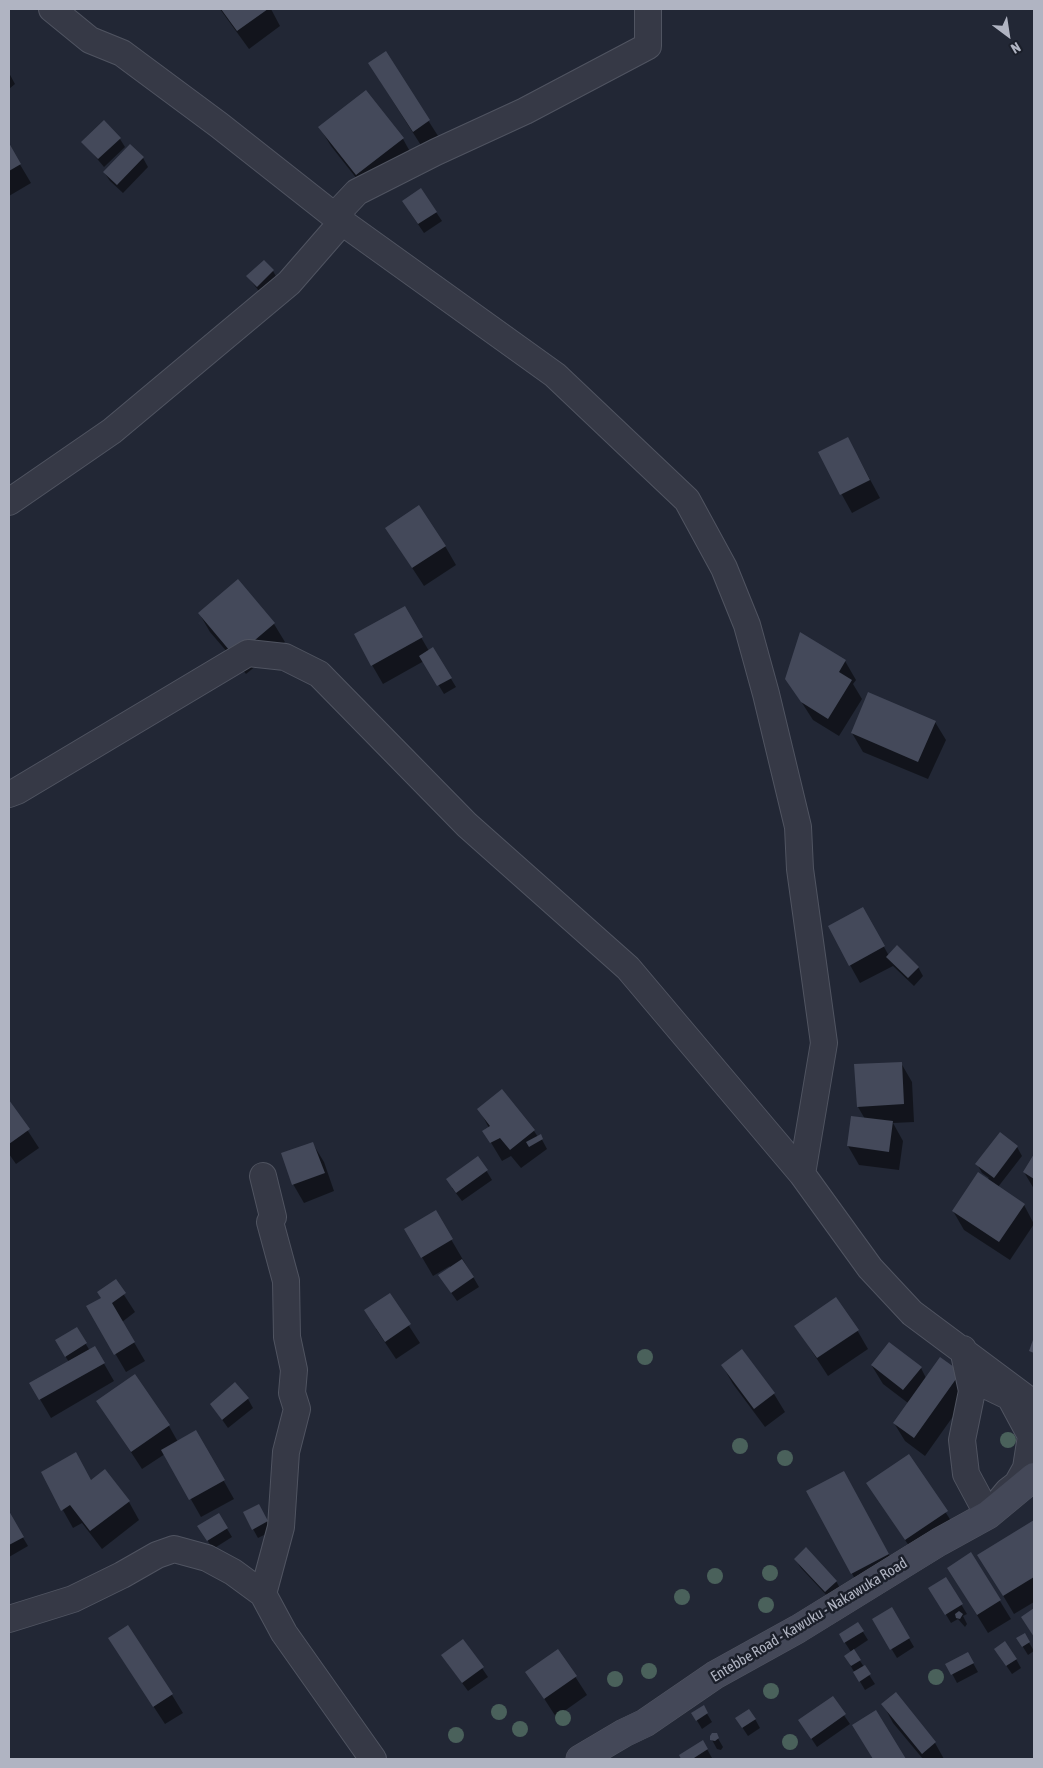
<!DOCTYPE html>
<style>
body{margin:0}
#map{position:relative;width:1043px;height:1768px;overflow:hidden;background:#222735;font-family:"Asap Condensed",sans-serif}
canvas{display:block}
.frame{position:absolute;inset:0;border:10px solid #b0b4c2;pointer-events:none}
.north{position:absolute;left:983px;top:10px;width:50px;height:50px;-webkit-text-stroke:4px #1b1f2a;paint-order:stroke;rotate:149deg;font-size:14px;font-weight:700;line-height:20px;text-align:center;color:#b0b4c2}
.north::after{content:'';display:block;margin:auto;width:18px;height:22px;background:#b0b4c2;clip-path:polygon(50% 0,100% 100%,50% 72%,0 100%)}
</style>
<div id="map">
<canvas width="1043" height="1768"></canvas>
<div class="frame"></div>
<div class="north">N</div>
</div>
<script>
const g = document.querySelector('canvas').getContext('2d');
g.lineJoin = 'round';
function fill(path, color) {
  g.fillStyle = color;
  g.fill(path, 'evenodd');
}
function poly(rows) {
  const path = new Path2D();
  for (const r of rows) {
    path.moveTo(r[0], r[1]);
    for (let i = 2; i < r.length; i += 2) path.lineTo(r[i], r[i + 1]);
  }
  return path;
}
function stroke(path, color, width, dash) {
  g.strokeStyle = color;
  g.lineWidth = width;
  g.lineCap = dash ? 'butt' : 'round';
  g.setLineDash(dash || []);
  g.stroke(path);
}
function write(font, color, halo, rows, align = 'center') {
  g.font = font + ' "Asap Condensed",sans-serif';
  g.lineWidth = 5;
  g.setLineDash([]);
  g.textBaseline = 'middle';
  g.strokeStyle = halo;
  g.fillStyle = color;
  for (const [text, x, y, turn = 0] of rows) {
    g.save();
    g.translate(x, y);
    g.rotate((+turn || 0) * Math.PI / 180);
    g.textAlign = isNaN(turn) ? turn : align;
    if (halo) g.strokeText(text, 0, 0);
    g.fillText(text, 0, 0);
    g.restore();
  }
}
const shadow = poly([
 [220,9,271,9,280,26,249,49],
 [385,53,440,139,424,150,380,81],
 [9,73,15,84,9,89],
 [320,128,403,139,413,157,368,193,331,146],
 [120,139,125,147,104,167,83,142],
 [9,146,31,183,9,196],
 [143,158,148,167,123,193,110,181,104,172],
 [409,211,436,212,442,221,424,233],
 [273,271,278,280,262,295,248,277],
 [819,453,858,457,880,498,852,513],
 [386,528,445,546,456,565,424,586],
 [238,581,274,624,285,642,246,674,210,632,199,613],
 [404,608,429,651,433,649,456,687,444,694,424,661,383,684,372,665],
 [845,661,856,680,853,684,862,699,839,736,813,720,786,678],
 [935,722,946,740,928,779,863,752,852,733],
 [873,927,889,956,918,967,923,976,914,986,893,966,860,983,850,965],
 [901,1063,912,1082,914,1122,893,1123,903,1141,899,1170,859,1165,848,1146,865,1119,858,1107],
 [9,1102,39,1148,16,1164,9,1154],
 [479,1109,534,1131,538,1137,540,1136,547,1149,521,1168,511,1156,502,1161,484,1131,489,1128],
 [313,1144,324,1162,334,1191,304,1203,293,1184],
 [1017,1147,1022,1156,998,1187,1024,1205,1034,1224,1010,1260,964,1230,953,1211,989,1178,982,1173,977,1164],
 [1034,1156,1034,1189,1024,1172],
 [478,1157,492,1180,462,1201,452,1188],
 [435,1212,479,1287,457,1301,445,1284,450,1266,433,1276,406,1230],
 [115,1281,135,1312,122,1322,145,1361,126,1372,88,1307,102,1298],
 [389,1295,420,1343,396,1359,376,1329],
 [796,1327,857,1330,868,1349,828,1376],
 [76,1328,90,1351,95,1348,114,1381,51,1418,31,1384,69,1362,61,1350],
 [940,1358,971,1391,925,1456,905,1441,894,1423,908,1403,883,1384,872,1366,921,1368,926,1378],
 [722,1365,774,1394,785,1412,765,1427,733,1384],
 [248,1399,253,1408,228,1428,211,1404],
 [98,1402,169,1426,178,1442,196,1432,234,1499,201,1517,165,1454,142,1469],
 [909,1456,957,1530,917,1558,868,1484],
 [42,1473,91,1481,129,1502,139,1520,102,1549,82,1523,73,1528],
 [854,1491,899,1573,862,1592,808,1492],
 [9,1514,28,1546,9,1557],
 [218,1514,232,1537,213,1549,204,1535],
 [264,1514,272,1531,258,1538,253,1529],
 [1034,1521,1034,1602,1014,1614,979,1555],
 [971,1554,1011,1619,988,1633,959,1586],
 [795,1559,836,1581,841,1590,831,1600,801,1568],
 [945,1578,967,1614,963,1616,967,1624,965,1627,958,1619,951,1623,930,1588],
 [892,1609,914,1647,897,1658,874,1620],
 [863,1632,868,1640,853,1650,875,1684,865,1690,850,1665,851,1652,840,1635],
 [1024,1634,1034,1651,1028,1655,1018,1639],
 [463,1640,488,1677,468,1691,448,1664],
 [558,1650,587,1695,556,1717,527,1672],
 [968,1654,978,1672,957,1683,947,1664],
 [121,1657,172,1695,183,1713,165,1724],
 [1001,1658,1016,1659,1021,1668,1012,1674],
 [832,1698,850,1724,817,1747,805,1729],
 [883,1704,935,1743,944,1759,923,1759,893,1723],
 [703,1707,712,1722,702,1729,693,1714],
 [755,1719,760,1728,748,1736,742,1727],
 [716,1735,723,1747,721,1750,717,1749,712,1740],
 [703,1742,712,1758,683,1759,680,1755]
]);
const building = poly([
 [221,9,268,9,237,31],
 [386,51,430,120,413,132,368,63],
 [366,90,404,138,356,175,318,127],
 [104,120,121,138,98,159,81,142],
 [9,143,21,164,9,171],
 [130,144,144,157,117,185,103,172],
 [421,188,437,212,418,224,402,201],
 [264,260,274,270,257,287,246,276],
 [848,437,870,480,840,495,818,452],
 [419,505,446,546,412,568,385,528],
 [238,579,275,623,235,657,198,613],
 [405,606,423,637,371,666,354,634],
 [800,632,846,660,839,672,852,680,828,719,801,702,785,679],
 [433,647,452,678,437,686,419,656],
 [868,692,936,721,918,762,851,733],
 [863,907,885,946,849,966,828,926],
 [897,945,919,967,908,978,886,957],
 [902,1062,904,1104,857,1107,854,1064],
 [502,1089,535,1130,510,1150,500,1138,490,1143,482,1131,490,1126,477,1109],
 [9,1100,30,1129,9,1144],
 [851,1116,893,1121,889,1152,847,1146],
 [1000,1132,1018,1146,994,1178,975,1164],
 [541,1134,543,1139,529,1147,526,1142],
 [313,1142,325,1173,292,1185,281,1153],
 [1034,1154,1034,1179,1023,1172],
 [478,1156,488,1170,456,1193,446,1179],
 [978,1172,1025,1204,999,1242,952,1211],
 [436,1210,453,1239,421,1258,404,1229],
 [462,1259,474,1277,451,1293,438,1275],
 [116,1279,126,1293,112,1303,135,1342,114,1355,86,1306,101,1298,97,1292],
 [390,1293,411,1324,385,1342,364,1310],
 [836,1297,859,1330,817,1358,794,1326],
 [77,1327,87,1343,65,1357,55,1340],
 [1034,1337,1034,1353,1029,1351],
 [889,1342,922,1367,903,1390,871,1365],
 [95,1346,105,1363,39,1400,29,1383],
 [742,1349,775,1393,754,1409,721,1365],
 [940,1357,961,1372,914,1438,893,1423],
 [135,1374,170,1425,131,1452,96,1401],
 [235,1382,249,1398,222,1420,210,1404],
 [196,1430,225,1480,189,1500,161,1450],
 [76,1452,91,1480,105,1469,130,1501,90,1531,70,1505,61,1511,41,1472],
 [909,1454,948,1511,905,1540,866,1483],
 [844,1471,889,1554,851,1574,806,1491],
 [259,1504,268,1521,252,1530,243,1512],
 [9,1511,24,1537,9,1545],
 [219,1513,228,1528,207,1541,197,1526],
 [1034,1520,1034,1577,1003,1596,977,1555],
 [806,1547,837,1581,825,1592,794,1559],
 [971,1552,1001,1600,977,1615,947,1568],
 [946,1577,963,1604,945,1615,928,1588],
 [892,1607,910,1638,890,1650,872,1619],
 [1034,1608,1034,1637,1021,1617],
 [959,1611,963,1614,960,1619,956,1618,955,1614],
 [858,1622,864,1631,844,1643,839,1634],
 [128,1625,173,1694,153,1707,108,1638],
 [1025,1633,1030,1642,1022,1647,1016,1638],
 [463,1639,484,1667,462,1683,441,1655],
 [1005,1641,1017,1659,1006,1666,994,1649],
 [558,1649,577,1676,544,1699,525,1672],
 [854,1649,861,1660,851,1666,844,1656],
 [968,1652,974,1663,951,1675,945,1664],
 [865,1665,871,1674,859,1682,853,1672],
 [896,1692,936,1742,922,1754,881,1704],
 [833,1696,846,1714,811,1739,798,1720],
 [704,1705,708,1713,696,1721,691,1713],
 [749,1709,756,1719,742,1728,735,1718],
 [876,1710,906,1759,873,1759,852,1725],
 [712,1733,717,1733,719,1738,715,1741,710,1740,710,1736],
 [703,1740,708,1749,694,1758,695,1759,681,1759,679,1755]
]);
const minor = poly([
 [52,9,90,40,122,53,219,125,342,222,555,375,687,500,724,568,747,625,766,694,798,827,800,869,824,1043,802,1174],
 [9,502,112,431,289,283,342,222,341,209,357,192,436,152,525,111,648,46,648,9],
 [9,794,17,791,248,653,285,657,319,674,467,825,628,968,802,1174,870,1268,912,1313,1034,1404],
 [263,1176,273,1217,270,1222,286,1281,287,1337,294,1370,292,1393,297,1409,286,1452,281,1527,263,1594],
 [963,1349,985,1385,1010,1397,1031,1436,1026,1468,1017,1484,1008,1491,988,1515,966,1474,962,1440,972,1391,963,1349],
 [9,1619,73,1599,122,1575,157,1555,174,1549,207,1558,233,1572,263,1594,284,1633,373,1759]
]);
const secondary = poly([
 [580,1759,624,1733,645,1723,715,1675,798,1629,939,1542,988,1515,1034,1477]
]);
const trees = [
 [645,1357],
 [1008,1440],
 [740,1446],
 [785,1458],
 [770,1573],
 [715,1576],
 [682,1597],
 [766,1605],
 [649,1671],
 [936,1677],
 [615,1679],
 [771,1691],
 [499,1712],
 [563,1718],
 [520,1729],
 [456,1735],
 [790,1742]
];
const streetNames = [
 ["Entebbe Road - Kawuku - Nakawuka Road",809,1620,-31]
];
fill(shadow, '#0007');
fill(building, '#44495a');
stroke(minor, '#505461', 28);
stroke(secondary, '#505461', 29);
stroke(minor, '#363946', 26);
stroke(secondary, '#444858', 28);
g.fillStyle = '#4a615b';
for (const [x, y] of trees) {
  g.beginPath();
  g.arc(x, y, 8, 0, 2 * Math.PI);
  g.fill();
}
write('15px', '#b0b4c2', '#1b1f2a', streetNames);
</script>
